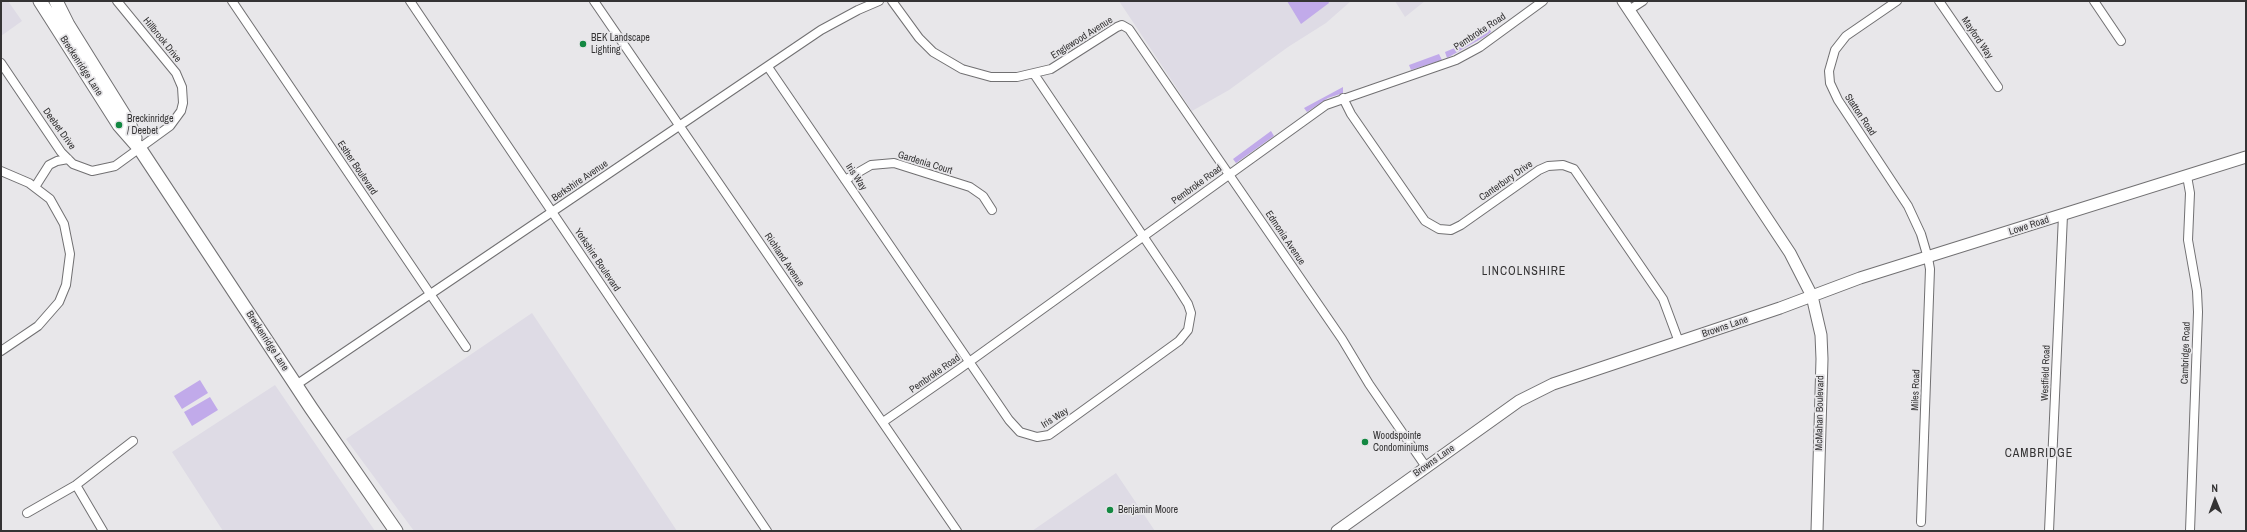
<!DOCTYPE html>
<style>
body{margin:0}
#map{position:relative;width:2247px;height:532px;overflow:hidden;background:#e8e7ea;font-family:"Archivo Narrow",sans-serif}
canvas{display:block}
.frame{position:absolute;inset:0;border:2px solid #343334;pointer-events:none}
.north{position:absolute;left:2195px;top:480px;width:40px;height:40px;-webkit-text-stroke:3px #e8e7ea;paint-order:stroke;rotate:359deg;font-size:11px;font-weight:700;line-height:16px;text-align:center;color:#343334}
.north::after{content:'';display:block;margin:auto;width:14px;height:18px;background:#343334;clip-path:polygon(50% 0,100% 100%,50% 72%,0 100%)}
</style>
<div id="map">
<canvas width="2247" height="532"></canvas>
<div class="frame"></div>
<div class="north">N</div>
</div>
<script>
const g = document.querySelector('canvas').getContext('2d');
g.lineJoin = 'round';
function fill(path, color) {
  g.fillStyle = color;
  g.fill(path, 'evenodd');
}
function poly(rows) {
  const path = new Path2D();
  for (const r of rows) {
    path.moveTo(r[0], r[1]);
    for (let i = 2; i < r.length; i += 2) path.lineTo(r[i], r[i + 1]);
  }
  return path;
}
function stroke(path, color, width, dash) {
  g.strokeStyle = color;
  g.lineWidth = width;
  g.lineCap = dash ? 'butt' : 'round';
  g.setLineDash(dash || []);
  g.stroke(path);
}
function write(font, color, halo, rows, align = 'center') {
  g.font = font + ' "Archivo Narrow",sans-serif';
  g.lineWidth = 3.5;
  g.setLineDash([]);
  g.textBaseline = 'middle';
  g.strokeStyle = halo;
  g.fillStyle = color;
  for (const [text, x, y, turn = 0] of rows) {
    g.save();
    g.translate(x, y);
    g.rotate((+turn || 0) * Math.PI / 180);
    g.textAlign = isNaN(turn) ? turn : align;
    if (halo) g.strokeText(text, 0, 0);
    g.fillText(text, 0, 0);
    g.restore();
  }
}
const built = poly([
 [1,1,8,1,22,21,1,36],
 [1119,1,1351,1,1326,23,1288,47,1229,90,1192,111],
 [1395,1,1425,1,1405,17],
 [532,313,576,379,677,531,414,531,346,439],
 [275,385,375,531,223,531,172,452],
 [1116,473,1155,531,1032,531]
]);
const green = poly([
 [1287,1,1328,1,1329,3,1301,24],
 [1489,27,1491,32,1486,36,1447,58,1445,52,1457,47],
 [1439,54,1442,60,1411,70,1409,65],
 [1343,87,1343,93,1328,98,1307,112,1304,108],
 [1271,131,1274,136,1236,163,1233,159],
 [200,380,208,393,182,409,174,396],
 [210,397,218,410,192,426,184,412]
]);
const street = poly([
 [232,1,466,347],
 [410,1,767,531],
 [594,1,957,531],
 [892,1,919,38,933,52,962,69,991,77,1017,77,1051,69,1117,27,1122,25,1129,29,1342,339,1369,384,1426,467],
 [1897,1,1846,36,1835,50,1829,71,1830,83,1838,100,1908,206,1921,234,1928,258,1930,269,1921,522],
 [1939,1,1998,87],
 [2094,1,2121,41],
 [1629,10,1643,1],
 [1,63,61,152,73,164,92,171,115,166,170,126,181,111,183,103,182,87,176,73,117,1],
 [768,67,1009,420,1020,432,1037,437,1049,435,1056,430,1179,341,1188,330,1191,313,1188,304,1176,285,1034,74],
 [1343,98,1351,114,1425,221,1439,229,1451,230,1461,225,1539,170,1548,166,1563,165,1574,169,1663,299,1679,342],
 [1,171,29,183,50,199,64,224,70,254,66,285,59,302,38,326,1,351],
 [2187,176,2190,193,2188,240,2197,291,2198,312,2190,531],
 [845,180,871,165,894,163,970,187,983,196,992,210],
 [35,187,49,165,57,161,68,159],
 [296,385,821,30,858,10,879,1],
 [883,422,958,370,1326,105,1456,60,1480,47,1543,1],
 [76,485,103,531],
 [27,513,76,485,133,441],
 [2049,531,2063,215]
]);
const secondary = poly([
 [1623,1,1790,253,1812,296,1821,335,1822,359,1817,531],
 [1337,531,1519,401,1553,384,1780,308,1860,278,2246,157]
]);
const primary = poly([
 [40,1,119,125,140,149,311,408,396,531],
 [56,1,68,25,129,123,135,138]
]);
const markers = [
 [583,44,4,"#138842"],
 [119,125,4,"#138842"],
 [1365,442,4,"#138842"],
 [1110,510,4,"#138842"]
];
const streetNames = [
 ["Pembroke Road",1480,32,-33],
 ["Englewood Avenue",1082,38,-32],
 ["Mayford Way",1977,38,56],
 ["Hillbrook Drive",162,40,51],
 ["Breckenridge Lane",81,66,57],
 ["Statton Road",1860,115,56],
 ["Deebet Drive",59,129,54],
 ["Gardenia Court",925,163,17],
 ["Esther Boulevard",357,168,56],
 ["Iris Way",856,177,56],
 ["Berkshire Avenue",580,181,-34],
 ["Canterbury Drive",1506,181,-35],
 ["Pembroke Road",1197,185,-36],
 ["Lowe Road",2029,226,-18],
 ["Edmonia Avenue",1285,238,56],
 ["Yorkshire Boulevard",597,260,56],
 ["Richland Avenue",784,260,56],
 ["Browns Lane",1725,327,-19],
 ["Breckenridge Lane",267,341,57],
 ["Cambridge Road",2186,353,-88],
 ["Westfield Road",2046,373,-88],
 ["Pembroke Road",935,374,-35],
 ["Miles Road",1916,390,-88],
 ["McMahan Boulevard",1820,413,-89],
 ["Iris Way",1055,418,-32],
 ["Browns Lane",1434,461,-35]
];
const poiNames = [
 ["BEK Landscape",591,38],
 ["Lighting",591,50],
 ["Breckinridge",127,119],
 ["/ Deebet",127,131],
 ["Woodspointe",1373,436],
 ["Condominiums",1373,448],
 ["Benjamin Moore",1118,510]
];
const quarterNames = [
 ["LINCOLNSHIRE",1524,272],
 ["CAMBRIDGE",2039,454]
];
fill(built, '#dedbe5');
fill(green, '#c1aaea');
stroke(street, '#717072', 10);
stroke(secondary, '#717072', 13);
stroke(primary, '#717072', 15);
stroke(street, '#fff', 8);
stroke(secondary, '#fff', 11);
stroke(primary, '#fff', 13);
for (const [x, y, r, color] of markers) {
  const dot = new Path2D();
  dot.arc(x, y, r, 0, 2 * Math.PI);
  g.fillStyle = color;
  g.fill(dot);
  stroke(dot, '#e8e7ea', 1.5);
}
write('10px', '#343334', '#e8e7ea', streetNames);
write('10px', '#343334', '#e8e7ea', poiNames, 'left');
g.letterSpacing = '1px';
write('12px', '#343334', '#e8e7ea', quarterNames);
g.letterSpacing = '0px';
</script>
